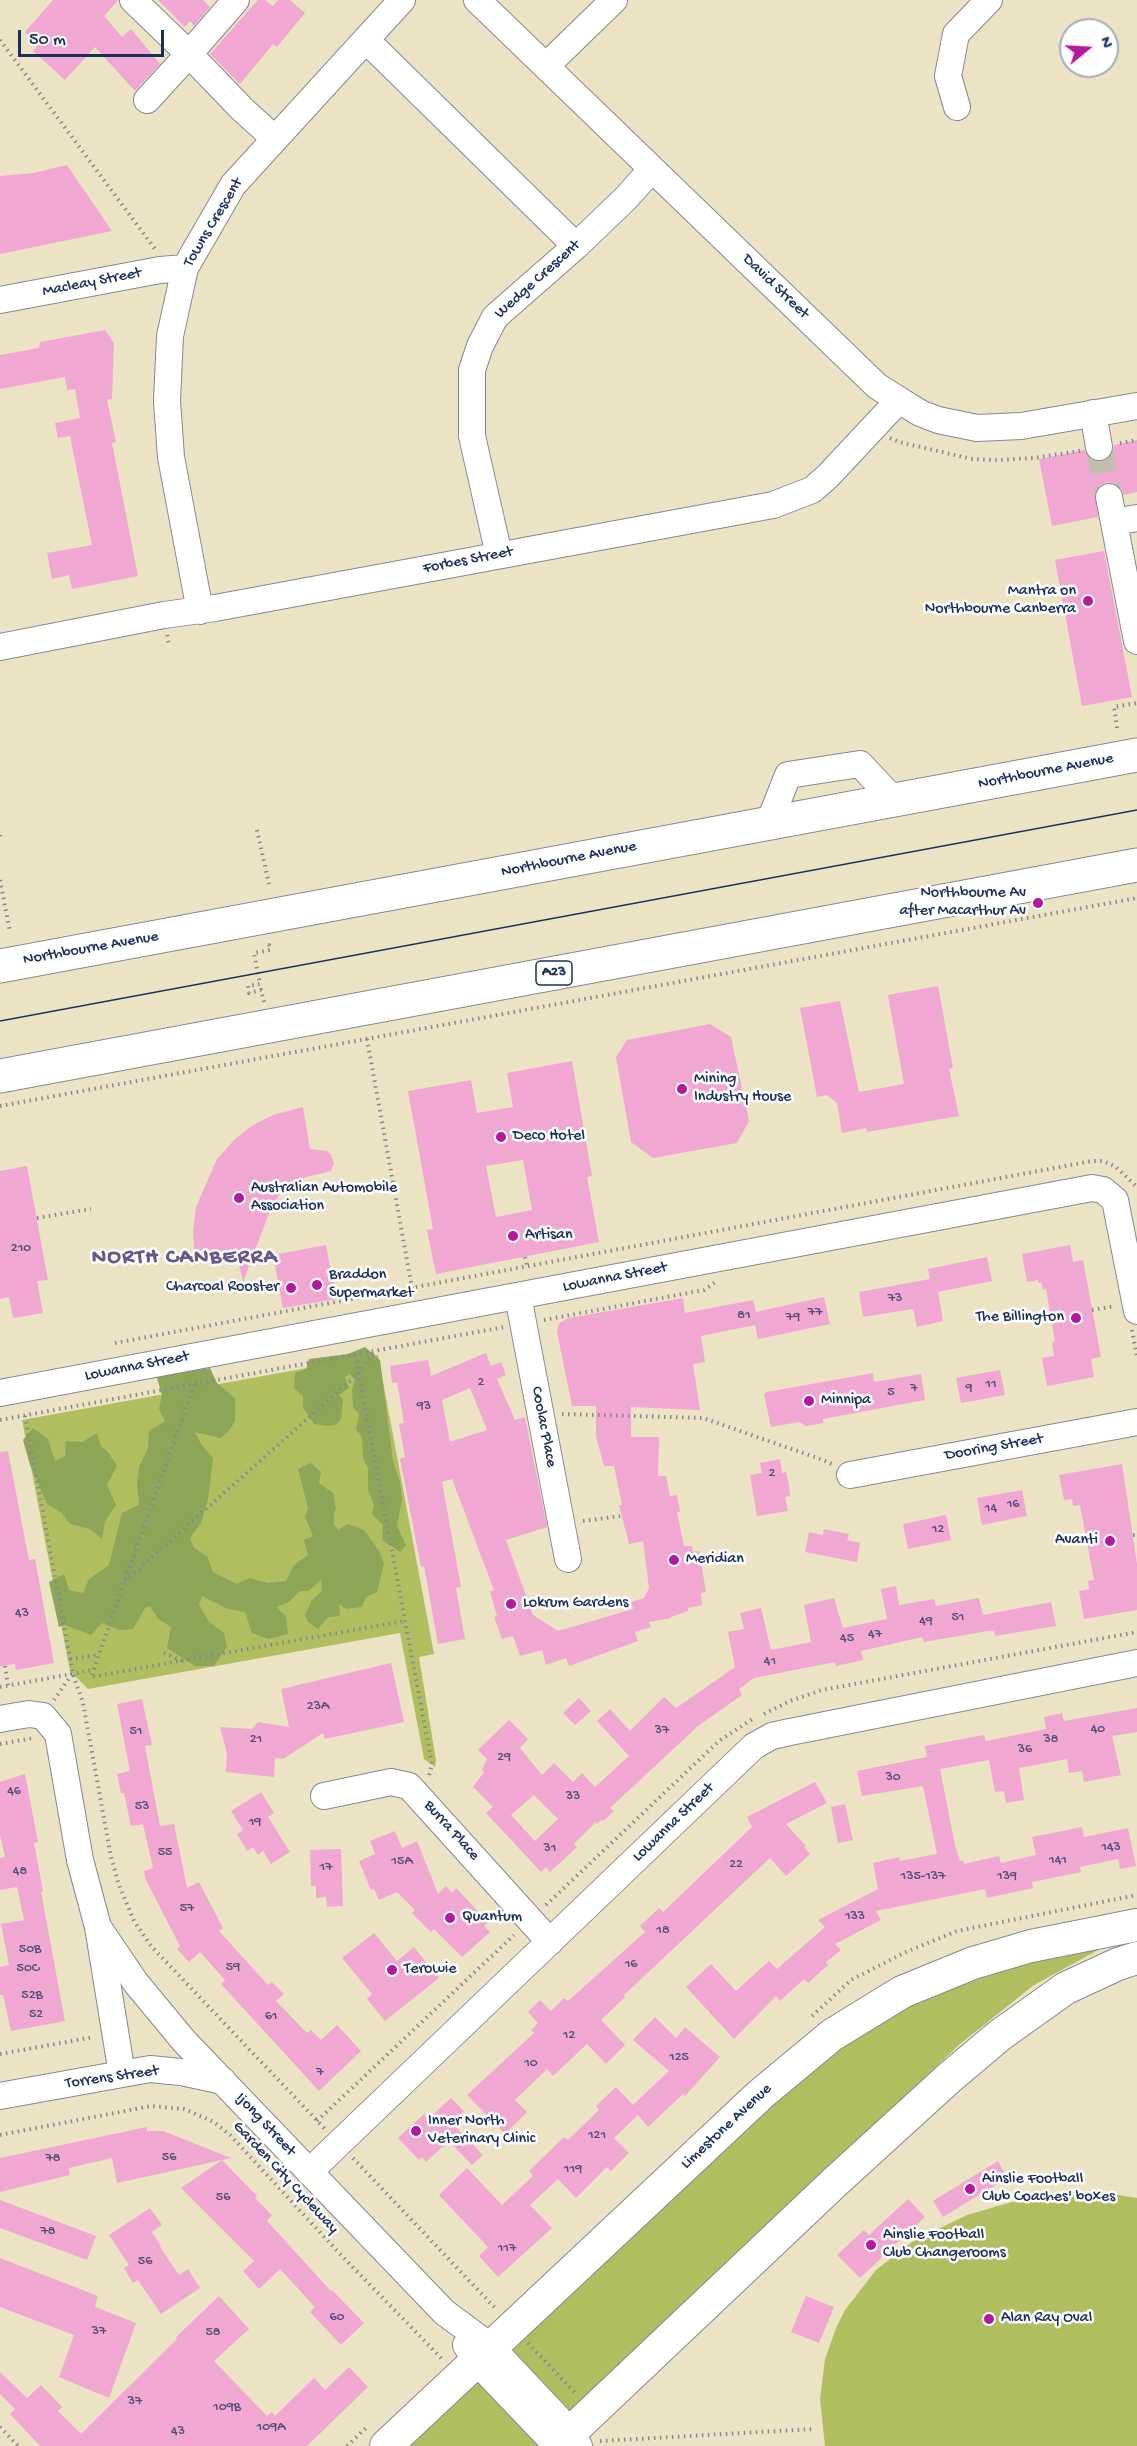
<!DOCTYPE html>
<style>
body{margin:0}
#map{position:relative;width:1137px;height:2446px;overflow:hidden;background:#ece3c4;font-family:"Gochi Hand",sans-serif}
canvas{display:block}
.north{position:absolute;left:1059px;top:18px;width:60px;height:60px;box-sizing:border-box;background:#fff;border:2px solid #a4acbf;border-radius:50%;rotate:72deg;font-size:16px;font-weight:700;line-height:24px;text-align:center;color:#1b2f5e}
.north::after{content:'';display:block;margin:auto;width:21px;height:27px;background:#b5179e;clip-path:polygon(50% 0,100% 100%,50% 72%,0 100%)}
.scale{position:absolute;left:18px;top:30px;width:146px;height:27px;box-sizing:border-box;border:3px solid #1b2f5e;border-top:0;padding-left:8px;font-size:18px;line-height:21px;white-space:nowrap;color:#1b2f5e;-webkit-text-stroke:4px #fff;paint-order:stroke}
</style>
<div id="map">
<canvas width="1137" height="2446"></canvas>
<div class="north">N</div>
<div class="scale">50 m</div>
</div>
<script>
const g = document.querySelector('canvas').getContext('2d');
g.lineJoin = 'round';
function fill(path, color) {
  g.fillStyle = color;
  g.fill(path, 'evenodd');
}
function poly(rows) {
  const path = new Path2D();
  for (const r of rows) {
    path.moveTo(r[0], r[1]);
    for (let i = 2; i < r.length; i += 2) path.lineTo(r[i], r[i + 1]);
  }
  return path;
}
function stroke(path, color, width, dash) {
  g.strokeStyle = color;
  g.lineWidth = width;
  g.lineCap = dash ? 'butt' : 'round';
  g.setLineDash(dash || []);
  g.stroke(path);
}
function write(font, color, halo, rows, align = 'center') {
  g.font = font + ' "Gochi Hand",sans-serif';
  g.lineWidth = 5;
  g.setLineDash([]);
  g.textBaseline = 'middle';
  g.strokeStyle = halo;
  g.fillStyle = color;
  for (const [text, x, y, turn = 0] of rows) {
    g.save();
    g.translate(x, y);
    g.rotate((+turn || 0) * Math.PI / 180);
    g.textAlign = isNaN(turn) ? turn : align;
    if (halo) g.strokeText(text, 0, 0);
    g.fillText(text, 0, 0);
    g.restore();
  }
}
const green = poly([
 [378,1355,434,1654,419,1657,436,1760,435,1767,424,1759,400,1633,88,1689,70,1671,22,1420],
 [1108,1939,1100,1949,1034,1985,960,2044,538,2446,407,2446,820,2057,903,1998],
 [1078,2193,1112,2194,1137,2198,1137,2446,825,2446,820,2399,825,2359,836,2328,845,2310,876,2270,912,2242,967,2215,1012,2202]
]);
const forest = poly([
 [365,1347,380,1360,393,1461,400,1482,402,1499,397,1526,406,1545,400,1552,382,1540,383,1525,372,1514,374,1505,368,1490,368,1468,363,1458,362,1437,356,1429,359,1414,353,1407,352,1391,355,1379,350,1374,345,1377,349,1388,339,1395,343,1399,341,1419,337,1424,329,1426,314,1424,303,1407,303,1396,294,1388,295,1373,306,1369,309,1359,348,1354],
 [183,1364,191,1371,210,1368,217,1383,235,1398,235,1421,229,1431,220,1438,195,1432,201,1444,213,1458,208,1499,201,1523,190,1538,194,1548,207,1556,213,1572,237,1584,250,1578,268,1583,286,1581,294,1565,308,1555,304,1540,313,1536,305,1517,308,1508,298,1469,311,1463,321,1472,319,1483,333,1493,336,1509,334,1513,334,1525,338,1530,348,1524,364,1530,379,1551,384,1564,377,1592,366,1597,362,1607,346,1609,339,1604,340,1616,328,1617,318,1629,308,1622,305,1615,312,1600,322,1591,321,1580,308,1591,300,1591,289,1602,276,1607,286,1616,288,1634,269,1639,252,1633,245,1612,228,1609,202,1596,199,1605,209,1622,224,1633,227,1647,214,1666,195,1666,167,1648,171,1627,158,1619,150,1606,145,1608,133,1629,119,1630,102,1623,91,1635,65,1625,59,1627,49,1582,64,1574,69,1590,83,1593,89,1579,109,1565,122,1513,139,1505,137,1483,139,1467,148,1448,149,1431,165,1421,159,1409,162,1395,157,1378,165,1365],
 [33,1428,48,1439,55,1461,65,1456,66,1441,82,1442,97,1433,101,1446,108,1452,117,1466,107,1485,116,1505,105,1522,102,1539,90,1529,70,1524,61,1512,47,1504,30,1465,23,1440]
]);
const building = poly([
 [53,0,118,0,104,16,122,37,131,29,160,64,135,91,95,47,65,80,33,51,38,45,25,32],
 [158,0,203,0,210,7,194,26,190,21,185,27],
 [258,0,265,0,273,6,278,0,290,0,305,13,277,47,273,44,240,84,210,54],
 [67,165,112,231,0,254,0,176,34,173],
 [105,330,114,343,112,399,107,400,116,442,112,443,138,576,72,589,69,575,52,579,47,553,92,545,70,436,58,438,55,423,80,418,75,389,67,390,65,377,0,389,0,355,39,348,40,342],
 [1137,440,1137,492,1124,495,1121,488,1114,483,1106,482,1099,486,1095,493,1098,517,1052,526,1039,459,1084,450,1093,461,1102,462,1113,453,1114,445],
 [1104,551,1132,697,1082,706,1055,560],
 [938,986,953,1068,949,1069,959,1116,867,1132,866,1128,842,1133,837,1103,827,1095,817,1097,800,1008,840,1001,859,1092,904,1084,888,995],
 [710,1024,731,1037,749,1121,737,1143,653,1158,631,1142,616,1057,627,1040],
 [572,1061,592,1176,587,1177,599,1242,436,1274,427,1230,433,1229,408,1091,471,1080,477,1113,513,1107,507,1073],
 [523,1160,532,1210,496,1217,486,1166],
 [303,1107,310,1149,327,1151,331,1155,334,1163,331,1171,306,1177,284,1188,271,1208,243,1282,237,1255,195,1262,193,1232,196,1207,217,1159,235,1139,253,1125,273,1115],
 [27,1166,48,1280,37,1281,43,1313,13,1318,9,1297,0,1299,0,1171],
 [326,1245,336,1299,283,1308,273,1255],
 [1070,1245,1073,1262,1083,1260,1101,1357,1091,1359,1094,1377,1047,1386,1042,1358,1054,1356,1052,1342,1055,1341,1046,1289,1043,1290,1041,1282,1038,1283,1038,1280,1027,1282,1022,1254],
 [987,1257,992,1281,938,1292,943,1321,917,1327,913,1309,863,1317,859,1292,930,1279,928,1269],
 [824,1297,830,1324,758,1339,755,1325,701,1336,705,1362,693,1364,700,1410,631,1407,631,1437,659,1437,658,1476,666,1476,670,1496,677,1495,680,1512,677,1512,684,1546,692,1546,693,1552,699,1551,706,1592,701,1593,702,1605,688,1608,688,1611,671,1617,671,1618,649,1622,651,1627,635,1632,638,1641,569,1666,566,1658,546,1665,542,1650,520,1656,513,1636,502,1639,494,1617,497,1616,490,1592,494,1590,452,1479,442,1482,461,1587,456,1588,465,1639,438,1644,424,1566,421,1567,400,1459,405,1457,399,1424,404,1423,397,1382,392,1383,390,1366,428,1360,431,1376,486,1353,491,1366,501,1362,506,1375,497,1379,515,1420,525,1417,547,1527,506,1540,533,1615,558,1631,633,1609,631,1602,644,1598,649,1588,643,1541,629,1544,619,1505,622,1505,614,1466,604,1466,596,1436,596,1406,572,1406,557,1332,559,1323,569,1318,683,1298,685,1313,753,1300,756,1312],
 [470,1388,487,1430,450,1442,442,1400],
 [1000,1370,1005,1395,961,1403,956,1378],
 [873,1373,874,1382,921,1374,925,1400,823,1419,823,1423,806,1426,799,1422,771,1427,764,1394,767,1392],
 [8,1451,29,1560,35,1559,54,1663,16,1670,15,1664,0,1666,0,1452],
 [780,1459,782,1473,786,1472,789,1485,790,1496,785,1497,788,1511,757,1516,750,1475,762,1473,760,1463],
 [1122,1464,1137,1564,1137,1610,1084,1619,1079,1591,1089,1589,1088,1581,1094,1580,1080,1505,1073,1506,1072,1499,1064,1500,1059,1475],
 [1022,1490,1027,1516,982,1525,977,1498],
 [946,1515,951,1540,908,1549,903,1524],
 [824,1529,849,1534,847,1540,860,1543,857,1562,805,1552,809,1532,823,1535],
 [896,1586,899,1605,934,1599,936,1606,979,1598,983,1615,1051,1602,1056,1626,995,1636,994,1630,924,1642,922,1637,861,1651,863,1660,836,1666,835,1662,754,1678,739,1689,742,1695,698,1726,610,1808,614,1811,603,1821,601,1820,597,1824,596,1822,574,1844,577,1847,550,1872,546,1867,541,1872,486,1813,493,1807,473,1787,484,1772,482,1770,487,1759,478,1750,509,1720,528,1739,520,1748,542,1775,554,1763,573,1782,582,1773,595,1787,629,1756,597,1721,610,1709,630,1731,664,1697,676,1708,735,1667,728,1632,744,1629,740,1613,761,1608,771,1650,811,1642,804,1605,834,1598,843,1628,887,1619,881,1589],
 [534,1795,558,1819,535,1841,511,1815],
 [391,1663,404,1722,325,1739,323,1733,283,1759,275,1758,274,1777,226,1772,227,1753,220,1727,252,1729,258,1722,289,1727,281,1689],
 [579,1698,591,1711,575,1725,563,1713],
 [142,1699,152,1745,145,1746,160,1826,174,1824,187,1888,199,1882,223,1928,219,1931,268,1985,272,1982,284,1994,276,2001,307,2033,311,2030,321,2040,337,2025,361,2051,319,2091,221,1984,225,1980,200,1952,189,1962,177,1949,180,1946,146,1880,144,1871,153,1868,143,1824,131,1826,124,1793,121,1793,117,1774,130,1771,117,1704],
 [1137,1708,1137,1732,1112,1736,1121,1775,1084,1782,1082,1771,1069,1773,1067,1759,1019,1768,1024,1800,1006,1803,1004,1791,995,1792,989,1760,940,1769,955,1845,960,1861,963,1860,964,1864,999,1856,1001,1863,1036,1855,1032,1837,1082,1827,1084,1837,1128,1828,1136,1866,1120,1869,1118,1859,1080,1867,1081,1872,1032,1882,1033,1888,987,1898,985,1889,876,1911,881,1920,835,1944,841,1950,826,1962,828,1965,808,1983,804,1979,780,2001,776,1996,734,2039,686,1987,711,1964,736,1991,769,1961,777,1969,825,1927,818,1920,878,1889,873,1863,899,1857,900,1861,937,1854,923,1786,862,1796,857,1771,927,1757,925,1746,984,1735,986,1741,1046,1729,1044,1717,1062,1713,1064,1721],
 [25,1774,38,1842,34,1843,43,1891,41,1892,65,2021,11,2031,3,1995,0,1995,0,1967,9,1965,1,1924,24,1920,17,1887,0,1890,0,1858,5,1857,0,1835,0,1782],
 [815,1782,827,1803,786,1824,806,1846,804,1847,810,1854,786,1876,770,1858,624,1995,625,1997,601,2020,625,2045,606,2064,587,2044,553,2076,547,2069,515,2100,527,2112,505,2134,467,2095,534,2033,531,2030,538,2023,528,2012,540,2000,551,2011,564,1998,568,2001,645,1932,640,1926,659,1908,663,1912,752,1827,747,1817],
 [261,1792,274,1813,268,1817,290,1852,271,1864,263,1851,258,1855,253,1847,247,1851,237,1834,243,1830,231,1811],
 [845,1804,853,1840,838,1843,831,1807],
 [395,1831,402,1848,417,1841,438,1894,446,1886,452,1893,456,1888,488,1922,484,1926,490,1932,462,1957,434,1929,431,1932,412,1913,415,1910,397,1892,379,1900,374,1889,371,1890,359,1861,375,1854,370,1841],
 [341,1849,343,1906,327,1907,326,1897,316,1898,316,1886,311,1886,310,1850],
 [374,1933,397,1961,414,1947,439,1978,385,2021,367,1999,372,1994,342,1958],
 [655,2017,676,2038,685,2027,720,2057,685,2096,683,2094,648,2127,638,2115,614,2138,629,2153,611,2171,607,2167,576,2198,558,2179,530,2205,552,2228,498,2277,479,2256,488,2247,439,2195,467,2168,502,2205,533,2176,529,2171,564,2137,568,2140,599,2110,596,2106,616,2087,633,2105,669,2071,633,2040],
 [451,2098,464,2111,452,2123,483,2155,472,2165,449,2141,426,2162,422,2157,419,2160,398,2138,424,2114,428,2119],
 [147,2127,147,2131,163,2131,231,2158,117,2183,112,2158,69,2168,70,2175,0,2192,0,2158],
 [222,2160,257,2196,255,2198,272,2215,267,2221,331,2291,332,2290,364,2323,341,2345,310,2312,315,2307,280,2269,259,2289,243,2271,254,2261,181,2188],
 [998,2161,1007,2178,943,2217,933,2201],
 [908,2199,925,2217,860,2278,837,2255,864,2230,869,2235],
 [0,2200,96,2236,87,2260,0,2228],
 [150,2208,162,2225,152,2232,161,2246,160,2247,179,2275,188,2269,200,2288,161,2314,138,2280,133,2283,124,2268,129,2265,109,2235],
 [0,2258,98,2296,95,2307,136,2323,109,2398,59,2377,74,2335,0,2307],
 [219,2296,249,2329,214,2361,267,2416,272,2412,275,2416,314,2378,325,2390,349,2367,368,2387,307,2446,40,2446,10,2414,15,2409,0,2394,0,2372,27,2398,41,2385,62,2407,58,2411,81,2434,177,2339,176,2337],
 [806,2296,834,2307,819,2343,791,2332]
]);
const minorTunnel = poly([
 [1099,447,1109,497]
]);
const path = poly([
 [0,40,155,249],
 [890,438,899,442,972,459,999,460,1034,458,1080,451],
 [1120,443,1137,440],
 [167,635,169,645],
 [1117,728,1114,707,1137,703],
 [257,830,269,884],
 [0,836,2,831],
 [0,880,10,932],
 [264,1002,261,990,249,993,248,986,260,984,254,953,270,950,269,945,264,945],
 [367,1039,412,1288],
 [0,1106,1137,898],
 [37,1218,91,1209],
 [525,1257,527,1266],
 [1092,1310,1115,1306],
 [544,1320,704,1290,717,1281],
 [1132,1330,1137,1357],
 [115,1343,1092,1161,1103,1161,1116,1167,1137,1187],
 [355,1355,432,1764,429,1775],
 [194,1385,91,1677,404,1621],
 [562,1414,703,1418,823,1460,834,1465],
 [25,1416,73,1674,83,1703,111,1857,119,1885,134,1921,151,1946,325,2129],
 [0,1420,504,1327],
 [583,1521,621,1516],
 [1133,1535,1137,1535],
 [125,1581,358,1374,375,1351],
 [164,1653,182,1661],
 [70,1659,99,1655],
 [5,1666,8,1685],
 [0,1687,93,1670],
 [54,1700,72,1674],
 [764,1714,790,1701,822,1690,1137,1632],
 [0,1744,33,1738],
 [546,1905,719,1741,754,1718],
 [812,2016,851,1980,906,1952,957,1931,1137,1895],
 [0,2054,94,2037],
 [317,2121,514,1935],
 [0,2135,151,2106,184,2109,214,2122,230,2135,341,2255,444,2361],
 [353,2158,496,2309],
 [528,2343,576,2394],
 [0,2427,18,2446],
 [600,2441,814,2429],
 [347,2446,368,2426]
]);
const minor = poly([
 [133,0,189,54,147,100],
 [236,0,189,54,242,109,275,139],
 [477,0,877,386,899,400,920,413,938,420,977,428,1021,426,1137,406],
 [366,40,576,246],
 [546,66,614,0],
 [957,107,948,76,956,34,989,0],
 [0,300,160,270,185,268],
 [1093,413,1099,447],
 [1109,497,1137,641],
 [1114,522,1137,518],
 [499,555,472,436,472,370,480,346,495,317,576,246,626,198,652,169],
 [200,611,171,457,167,401,170,336,185,268,233,185,402,0],
 [0,647,164,615,215,608,773,505,812,490,828,476,899,400],
 [769,823,788,775,860,764,894,800],
 [518,1296,568,1559],
 [0,1393,1092,1188,1103,1190,1115,1200,1137,1311],
 [850,1475,1137,1422],
 [0,1719,29,1714,43,1716,58,1734,80,1860,98,1927,122,2074],
 [324,1796,391,1782,409,1786,550,1942],
 [98,1927,136,1983,184,2041,444,2312,491,2347,571,2432,579,2446],
 [0,2096,150,2069,181,2072,223,2081],
 [309,2172,754,1746,772,1736,790,1732,1137,1663],
 [466,2345,476,2361,557,2446]
]);
const major = poly([
 [386,2446,761,2094,832,2035,902,1992,973,1963,1031,1946,1137,1925],
 [556,2446,835,2182,949,2078,1000,2035,1066,1988,1118,1964,1137,1958]
]);
const highway = poly([
 [0,966,1137,755],
 [0,1076,1137,865]
]);
const tram = poly([
 [0,1021,1137,810]
]);
const markers = [
 [1088,601,6,"#b5179e"],
 [1038,903,6,"#b5179e"],
 [682,1089,6,"#b5179e"],
 [501,1137,6,"#b5179e"],
 [239,1198,6,"#b5179e"],
 [513,1236,6,"#b5179e"],
 [317,1285,6,"#b5179e"],
 [291,1288,6,"#b5179e"],
 [1076,1318,6,"#b5179e"],
 [809,1401,6,"#b5179e"],
 [1110,1541,6,"#b5179e"],
 [674,1560,6,"#b5179e"],
 [511,1604,6,"#b5179e"],
 [450,1918,6,"#b5179e"],
 [392,1970,6,"#b5179e"],
 [416,2131,6,"#b5179e"],
 [970,2189,6,"#b5179e"],
 [871,2245,6,"#b5179e"],
 [989,2319,6,"#b5179e"]
];
const numberNames = [
 ["210",21,1249],
 ["73",895,1299],
 ["77",815,1313],
 ["81",744,1316],
 ["79",793,1318],
 ["2",481,1383],
 ["11",991,1385],
 ["7",914,1389],
 ["9",969,1389],
 ["5",891,1393],
 ["93",424,1407],
 ["2",772,1474],
 ["16",1013,1505],
 ["14",991,1509],
 ["12",938,1530],
 ["43",22,1614],
 ["51",958,1618],
 ["49",926,1622],
 ["47",875,1635],
 ["45",847,1639],
 ["41",770,1662],
 ["23A",318,1707],
 ["40",1098,1730],
 ["37",662,1731],
 ["51",136,1732],
 ["21",256,1740],
 ["38",1051,1740],
 ["36",1025,1750],
 ["29",504,1758],
 ["30",893,1778],
 ["46",14,1792],
 ["33",573,1797],
 ["53",142,1807],
 ["19",255,1823],
 ["143",1111,1848],
 ["31",550,1849],
 ["55",165,1853],
 ["141",1058,1861],
 ["15A",402,1862],
 ["22",736,1865],
 ["17",326,1868],
 ["48",20,1872],
 ["135-137",923,1877],
 ["139",1007,1877],
 ["57",187,1909],
 ["133",855,1917],
 ["18",663,1931],
 ["50B",30,1950],
 ["16",631,1965],
 ["59",233,1968],
 ["50C",28,1969],
 ["52B",32,1996],
 ["52",36,2015],
 ["61",271,2017],
 ["12",569,2036],
 ["125",679,2058],
 ["10",531,2064],
 ["7",320,2073],
 ["121",597,2136],
 ["56",169,2158],
 ["78",53,2159],
 ["119",573,2170],
 ["56",223,2198],
 ["78",48,2232],
 ["117",507,2249],
 ["56",145,2262],
 ["60",337,2318],
 ["37",99,2332],
 ["58",213,2333],
 ["37",135,2402],
 ["109B",227,2408],
 ["109A",271,2428],
 ["43",178,2432]
];
const shields = [
 [554,973,36]
];
const shieldNames = [
 ["A23",554,973]
];
const streetNames = [
 ["Towns Crescent",214,223,-59],
 ["Wedge Crescent",538,280,-42],
 ["Macleay Street",92,283,-11],
 ["David Street",775,287,44],
 ["Forbes Street",468,561,-11],
 ["Northbourne Avenue",1046,772,-11],
 ["Northbourne Avenue",569,860,-11],
 ["Northbourne Avenue",91,949,-10],
 ["Lowanna Street",615,1278,-11],
 ["Lowanna Street",137,1367,-11],
 ["Coolac Place",543,1427,79],
 ["Dooring Street",994,1448,-10],
 ["Lowanna Street",674,1823,-44],
 ["Burra Place",451,1831,48],
 ["Torrens Street",112,2078,-8],
 ["Ijong Street",265,2125,47],
 ["Limestone Avenue",727,2127,-43],
 ["Garden City Cycleway",285,2178,47]
];
const poiNames = [
 ["Mantra on",1076,592,"right"],
 ["Northbourne Canberra",1076,610,"right"],
 ["Northbourne Av",1026,894,"right"],
 ["after Macarthur Av",1026,912,"right"],
 ["Mining",694,1080],
 ["Industry House",694,1098],
 ["Deco Hotel",513,1137],
 ["Australian Automobile",251,1189],
 ["Association",251,1207],
 ["Artisan",525,1236],
 ["Braddon",329,1276],
 ["Supermarket",329,1294],
 ["Charcoal Rooster",279,1288,"right"],
 ["The Billington",1064,1318,"right"],
 ["Minnipa",821,1401],
 ["Avanti",1098,1541,"right"],
 ["Meridian",686,1560],
 ["Lokrum Gardens",523,1604],
 ["Quantum",462,1918],
 ["Terowie",404,1970],
 ["Inner North",428,2122],
 ["Veterinary Clinic",428,2140],
 ["Ainslie Football",982,2180],
 ["Club Coaches' boxes",982,2198],
 ["Ainslie Football",883,2236],
 ["Club Changerooms",883,2254],
 ["Alan Ray Oval",1001,2319]
];
const districtNames = [
 ["NORTH CANBERRA",185,1259]
];
fill(green, '#b1be60');
fill(forest, '#8ca556');
fill(building, '#f0a7d2');
stroke(minorTunnel, '#c2bfb0', 26, [26, 13]);
stroke(minor, '#848991', 28);
stroke(major, '#848991', 34);
stroke(highway, '#848991', 35);
stroke(path, '#848991', 4, [1.5, 4.5]);
stroke(minor, '#fff', 26);
stroke(major, '#fff', 32);
stroke(highway, '#fff', 33);
stroke(tram, '#1b2f5e', 1.5);
for (const [x, y, r, color] of markers) {
  const dot = new Path2D();
  dot.arc(x, y, r, 0, 2 * Math.PI);
  g.fillStyle = color;
  g.fill(dot);
  stroke(dot, '#fff', 2);
}
write('14px', '#504d7b', null, numberNames);
for (const [x, y, w] of shields) {
  const box = new Path2D();
  box.roundRect(x - w / 2, y - 12, w, 24, 4.5);
  g.fillStyle = '#fff';
  g.fill(box);
  stroke(box, '#1b2f5e', 1.5);
}
write('bold 15px', '#1b2f5e', null, shieldNames);
write('16px', '#1b2f5e', '#fff', streetNames);
write('16px', '#1b2f5e', '#fff', poiNames, 'left');
g.letterSpacing = '1.5px';
write('bold 22px', '#665987', '#fff', districtNames);
g.letterSpacing = '0px';
</script>
